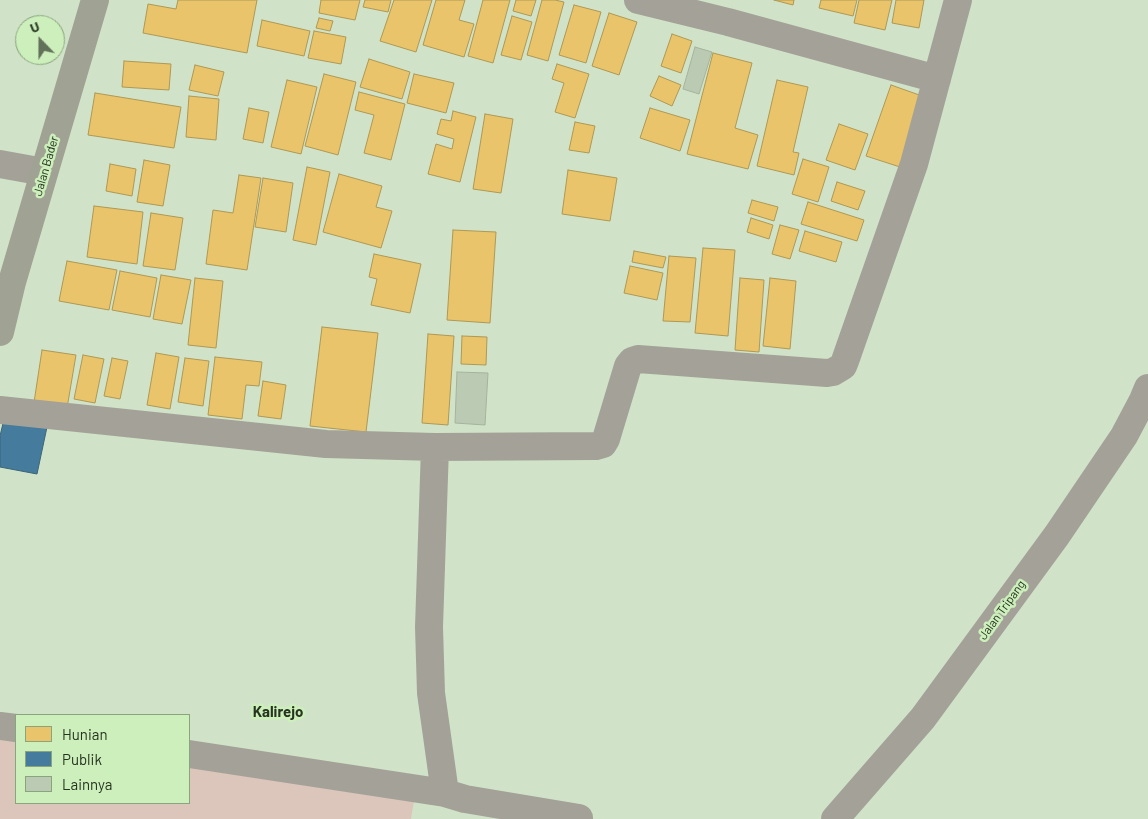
<!DOCTYPE html>
<style>
body{margin:0}
#map{position:relative;width:1148px;height:819px;overflow:hidden;background:#d0e3c8;font-family:Barlow,sans-serif}
canvas{display:block}
.legend{position:absolute;left:15px;top:714px;width:175px;height:90px;box-sizing:border-box;background:#ccefbc;border:1px solid #8aa47d;margin:0;padding:6px 9px;list-style:none;font-size:15px;color:#26331f}
.legend li{display:flex;align-items:center;gap:10px;height:25px}
.legend b{width:25px;border:1px solid #8aa47d}
.north{position:absolute;left:15px;top:15px;width:50px;height:50px;box-sizing:border-box;background:#ccefbc;border:1px solid #8aa47d;border-radius:50%;rotate:338deg;font-size:14px;font-weight:700;line-height:20px;text-align:center;color:#26331f}
.north::after{content:'';display:block;margin:auto;width:18px;height:22px;background:#62715a;clip-path:polygon(50% 0,100% 100%,50% 72%,0 100%)}
</style>
<div id="map">
<canvas width="1148" height="819"></canvas>
<ul class="legend">
<li><b style="height:14px;background:#e9c46a"></b>Hunian</li>
<li><b style="height:14px;background:#457b9d"></b>Publik</li>
<li><b style="height:14px;background:#bacab3"></b>Lainnya</li>
</ul>
<div class="north">U</div>
</div>
<script>
const g = document.querySelector('canvas').getContext('2d');
g.lineJoin = 'round';
function fill(path, color) {
  g.fillStyle = color;
  g.fill(path, 'evenodd');
}
function poly(rows) {
  const path = new Path2D();
  for (const r of rows) {
    path.moveTo(r[0], r[1]);
    for (let i = 2; i < r.length; i += 2) path.lineTo(r[i], r[i + 1]);
  }
  return path;
}
function stroke(path, color, width, dash) {
  g.strokeStyle = color;
  g.lineWidth = width;
  g.lineCap = dash ? 'butt' : 'round';
  g.setLineDash(dash || []);
  g.stroke(path);
}
function write(font, color, halo, rows, align = 'center') {
  g.font = font + ' Barlow,sans-serif';
  g.lineWidth = 5;
  g.setLineDash([]);
  g.textBaseline = 'middle';
  g.strokeStyle = halo;
  g.fillStyle = color;
  for (const [text, x, y, turn = 0] of rows) {
    g.save();
    g.translate(x, y);
    g.rotate((+turn || 0) * Math.PI / 180);
    g.textAlign = isNaN(turn) ? turn : align;
    if (halo) g.strokeText(text, 0, 0);
    g.fillText(text, 0, 0);
    g.restore();
  }
}
const green = poly([
 [0,729,16,731,16,803,189,803,189,762,414,801,411,819,0,819]
]);
const homes = poly([
 [178,0,257,0,247,53,143,33,148,4,176,9,178,0],
 [321,0,360,0,355,20,319,13,321,0],
 [365,0,391,0,388,12,363,7,365,0],
 [394,0,432,0,416,52,380,41,394,0],
 [436,0,465,0,459,20,474,24,464,57,423,45,436,0],
 [483,0,510,0,493,63,468,56,483,0],
 [516,0,536,0,531,16,513,11,516,0],
 [542,0,555,0,564,2,548,61,527,55,542,0],
 [774,0,794,0,793,5,774,0],
 [821,0,857,0,853,16,819,8,821,0],
 [859,0,892,0,885,30,854,23,859,0],
 [896,0,924,0,919,28,892,23,896,0],
 [574,5,601,12,586,63,559,55,574,5],
 [609,13,637,22,619,75,592,66,609,13],
 [512,16,532,22,521,60,501,55,512,16],
 [319,18,333,21,330,31,316,28,319,18],
 [262,20,310,31,304,56,257,46,262,20],
 [314,31,346,37,341,64,308,58,314,31],
 [672,34,692,41,681,73,661,66,672,34],
 [713,53,752,63,735,128,758,135,748,169,687,154,713,53],
 [369,59,410,72,402,99,360,87,369,59],
 [124,61,171,64,169,90,122,87,124,61],
 [557,64,589,74,575,118,555,112,564,83,552,79,557,64],
 [195,65,224,72,218,96,189,90,195,65],
 [324,74,356,82,338,155,305,146,324,74],
 [414,74,454,83,446,113,407,103,414,74],
 [659,76,681,85,672,106,650,96,659,76],
 [287,80,317,87,301,154,271,147,287,80],
 [777,80,808,87,793,152,799,153,794,175,757,166,777,80],
 [891,85,925,97,900,167,866,156,891,85],
 [359,92,405,104,391,160,364,153,374,115,355,110,359,92],
 [95,93,181,107,174,148,88,135,95,93],
 [189,96,219,99,216,140,186,137,189,96],
 [249,108,269,112,263,143,243,139,249,108],
 [650,108,690,120,680,151,640,138,650,108],
 [453,111,476,117,460,182,428,174,436,144,452,149,454,139,437,134,441,119,451,121,453,111],
 [485,114,513,119,501,193,473,189,485,114],
 [575,122,595,126,589,153,569,150,575,122],
 [839,124,868,134,855,170,826,160,839,124],
 [803,159,829,167,818,202,792,194,803,159],
 [144,160,170,165,163,206,137,202,144,160],
 [110,164,136,169,132,196,106,191,110,164],
 [307,167,330,172,316,245,293,240,307,167],
 [568,170,617,178,610,221,562,214,568,170],
 [339,174,382,186,376,207,392,211,381,248,323,232,339,174],
 [239,175,261,178,247,270,206,264,213,210,233,213,239,175],
 [263,178,293,183,286,232,255,227,263,178],
 [837,182,865,191,858,210,831,201,837,182],
 [752,200,778,207,774,221,748,213,752,200],
 [808,202,864,220,857,241,801,224,808,202],
 [94,206,143,212,137,264,87,257,94,206],
 [151,213,183,218,175,270,143,266,151,213],
 [751,218,773,225,769,239,747,232,751,218],
 [780,225,799,230,790,259,772,254,780,225],
 [453,230,496,232,490,323,447,320,453,230],
 [805,231,842,242,836,262,799,251,805,231],
 [703,248,735,250,728,336,695,333,703,248],
 [634,251,666,257,663,268,632,262,634,251],
 [374,254,421,264,410,313,371,305,377,279,369,277,374,254],
 [669,256,696,258,690,322,663,321,669,256],
 [67,261,117,270,109,310,59,301,67,261],
 [630,266,663,273,657,300,624,293,630,266],
 [120,271,157,278,150,317,112,310,120,271],
 [161,275,191,280,182,324,153,319,161,275],
 [195,278,223,281,216,348,188,345,195,278],
 [740,278,764,280,759,352,735,350,740,278],
 [770,278,796,281,790,349,763,346,770,278],
 [322,327,378,333,366,432,310,426,322,327],
 [428,334,454,336,448,425,422,423,428,334],
 [462,336,487,337,486,365,461,364,462,336],
 [42,350,76,355,66,414,33,409,42,350],
 [156,353,179,357,170,409,147,405,156,353],
 [83,355,104,359,95,403,74,399,83,355],
 [215,357,262,362,259,386,246,385,242,419,208,415,215,357],
 [112,358,128,361,120,399,104,396,112,358],
 [185,358,209,361,203,406,178,402,185,358],
 [263,381,286,385,281,419,258,416,263,381]
]);
const public = poly([
 [4,419,47,427,37,474,0,467,0,436,4,419]
]);
const building = poly([
 [695,47,712,52,699,94,683,89,695,47],
 [457,372,488,373,485,425,455,423,457,372]
]);
const street = poly([
 [638,0,728,22,937,79],
 [0,164,44,172],
 [0,410,326,444,435,447,596,446,603,444,606,439,628,366,632,361,638,359,827,373,833,372,843,366,845,361,914,164,958,0],
 [435,447,429,627,431,693,445,793,465,799,579,818],
 [0,726,16,728],
 [189,754,445,793],
 [835,819,923,718,1057,535,1124,436,1143,400,1148,388]
]);
const secondary = poly([
 [0,332,12,282,95,0]
]);
const streetNames = [
 ["Jalan Bader",46,166,-74],
 ["Jalan Tripang",1002,610,-54]
];
const quarterNames = [
 ["Kalirejo",278,712]
];
fill(green, '#dcc6bb');
fill(homes, '#e9c46a');
stroke(homes, '#ae9854', 1);
fill(public, '#457b9d');
stroke(public, '#3c6577', 1);
fill(building, '#bacab3');
stroke(building, '#a4b39d', 1);
stroke(street, '#a4a298', 28);
stroke(secondary, '#a0a294', 28);
write('12px', '#26331f', '#ccefbc', streetNames);
write('bold 15px', '#26331f', '#ccefbc', quarterNames);
</script>
